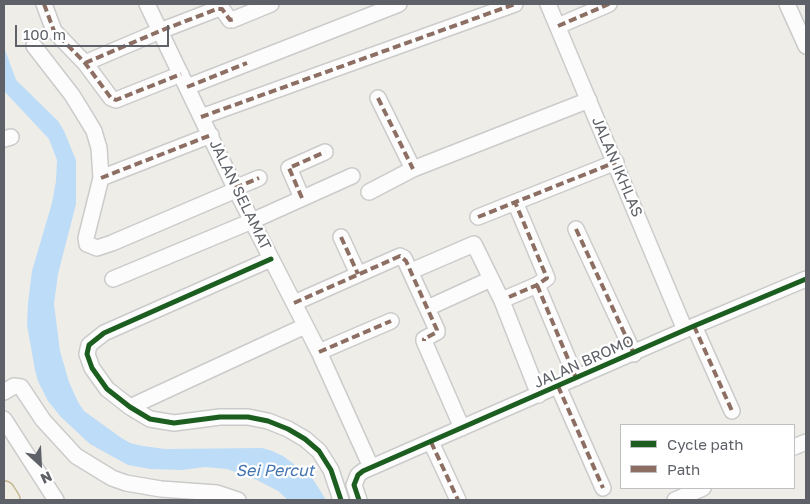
<!DOCTYPE html>
<style>
body{margin:0}
#map{position:relative;width:810px;height:504px;overflow:hidden;background:#eeede8;font-family:"Golos Text",sans-serif}
canvas{display:block}
.frame{position:absolute;inset:0;border:5px solid #5e6167;pointer-events:none}
.legend{position:absolute;left:620px;top:424px;width:175px;height:65px;box-sizing:border-box;background:#fff;border:1px solid #bfc0c2;margin:0;padding:6px 9px;list-style:none;font-size:15px;color:#5e6167}
.legend li{display:flex;align-items:center;gap:10px;height:25px}
.legend b{width:25px;border:1px solid #bfc0c2}
.north{position:absolute;left:15px;top:439px;width:50px;height:50px;-webkit-text-stroke:4px #fff;paint-order:stroke;rotate:155deg;font-size:14px;font-weight:700;line-height:20px;text-align:center;color:#5e6167}
.north::after{content:'';display:block;margin:auto;width:18px;height:22px;background:#5e6167;clip-path:polygon(50% 0,100% 100%,50% 72%,0 100%)}
.scale{position:absolute;left:15px;top:25px;width:154px;height:22px;box-sizing:border-box;border:2px solid #5e6167;border-top:0;padding-left:6px;font-size:15px;line-height:18px;white-space:nowrap;color:#5e6167;-webkit-text-stroke:4px #fff;paint-order:stroke}
</style>
<div id="map">
<canvas width="810" height="504"></canvas>
<div class="frame"></div>
<ul class="legend">
<li><b style="height:6px;background:#1b5e20"></b>Cycle path</li>
<li><b style="height:6px;background:#8d6e63"></b>Path</li>
</ul>
<div class="north">N</div>
<div class="scale">100 m</div>
</div>
<script>
const g = document.querySelector('canvas').getContext('2d');
g.lineJoin = 'round';
function fill(path, color) {
  g.fillStyle = color;
  g.fill(path, 'evenodd');
}
function poly(rows) {
  const path = new Path2D();
  for (const r of rows) {
    path.moveTo(r[0], r[1]);
    for (let i = 2; i < r.length; i += 2) path.lineTo(r[i], r[i + 1]);
  }
  return path;
}
function stroke(path, color, width, dash) {
  g.strokeStyle = color;
  g.lineWidth = width;
  g.lineCap = dash ? 'butt' : 'round';
  g.setLineDash(dash || []);
  g.stroke(path);
}
function write(font, color, halo, rows, align = 'center') {
  g.font = font + ' "Golos Text",sans-serif';
  g.lineWidth = 4.5;
  g.setLineDash([]);
  g.textBaseline = 'middle';
  g.strokeStyle = halo;
  g.fillStyle = color;
  for (const [text, x, y, turn = 0] of rows) {
    g.save();
    g.translate(x, y);
    g.rotate((+turn || 0) * Math.PI / 180);
    g.textAlign = isNaN(turn) ? turn : align;
    if (halo) g.strokeText(text, 0, 0);
    g.fillText(text, 0, 0);
    g.restore();
  }
}
const water = poly([
 [4,47,16,80,58,121,64,131,76,160,76,204,58,274,54,304,60,351,69,382,78,402,84,411,120,437,130,443,143,446,165,449,262,448,272,451,283,456,312,478,318,487,326,500,288,500,278,491,257,480,227,469,205,467,182,470,150,469,128,465,90,444,61,417,48,401,38,381,35,370,27,325,28,303,32,271,52,203,56,181,57,160,49,139,4,91]
]);
const minor = poly([
 [44,4,54,31,85,63,111,98,116,100,181,74],
 [147,4,236,190,319,352,371,467],
 [548,4,685,330],
 [787,4,806,46],
 [558,26,609,4],
 [34,46,72,95,85,116,94,131,99,148,101,178,86,238,87,244,97,248,112,243,236,190],
 [85,63,160,31,217,9,222,9,230,20,232,20,271,4],
 [187,87,399,4],
 [378,98,413,169],
 [201,117,515,4],
 [4,139,11,137],
 [101,178,211,135],
 [235,188,259,178],
 [369,192,413,169,589,100],
 [302,198,289,168,325,152],
 [478,217,616,162],
 [576,229,634,354],
 [341,237,358,274],
 [271,259,104,333,89,345,87,354,92,368,107,389,130,407,150,419,174,423,220,417,248,417,268,421,288,429,305,439,319,451,331,470,341,500],
 [416,269,474,244,502,301,539,395],
 [113,279,252,221,352,176],
 [537,285,576,378],
 [509,297,537,285,547,278,515,202],
 [294,303,400,256,404,258,437,330,437,332,424,339,424,341,462,428],
 [434,305,491,279],
 [694,326,732,411],
 [319,352,391,321],
 [558,386,603,488],
 [4,392,14,386,21,387,43,420,76,456,112,478,126,483,161,489,217,493,238,500],
 [130,407,305,326],
 [4,419,56,500],
 [431,442,458,500],
 [794,447,806,442],
 [359,500,354,485,358,475,363,471,694,326,806,279],
 [675,500,703,488]
]);
const highway = poly([
 [4,492,9,500]
]);
const quiet = poly([
 [44,4,54,31,85,63,111,98,116,100,181,74],
 [558,26,609,4],
 [85,63,160,31,217,9,222,9,230,20,235,19],
 [187,87,247,63],
 [378,98,413,169],
 [201,117,515,4],
 [101,178,211,135],
 [235,188,259,178],
 [302,198,289,168,325,152],
 [478,217,616,162],
 [576,229,634,354],
 [341,237,358,274],
 [537,285,576,378],
 [509,297,537,285,547,278,515,202],
 [294,303,400,256,406,261,437,330,437,332,424,339,424,341],
 [694,326,732,411],
 [319,352,391,321],
 [558,386,603,488],
 [431,442,458,500]
]);
const cycleway = poly([
 [271,259,104,333,89,345,87,354,92,368,107,389,130,407,150,419,174,423,220,417,248,417,268,421,288,429,305,439,319,451,331,470,341,500],
 [359,500,354,485,358,475,363,471,694,326,806,279]
]);
const streetNames = [
 ["JALAN IKHLAS",617,167,67],
 ["JALAN SELAMAT",240,195,64],
 ["JALAN BROMO",584,362,-24]
];
const waterNames = [
 ["Sei Percut",275,471]
];
fill(water, '#bddcf7');
stroke(minor, '#cbcbcb', 18);
stroke(highway, '#c6b995', 24);
stroke(minor, '#fcfcfc', 15);
stroke(highway, '#f0ede2', 21);
stroke(quiet, '#8d6e63', 4, [8, 4]);
stroke(cycleway, '#1b5e20', 5);
write('15px', '#5e6167', '#fff', streetNames);
write('italic 16px', '#4374b1', '#fff', waterNames);
</script>
